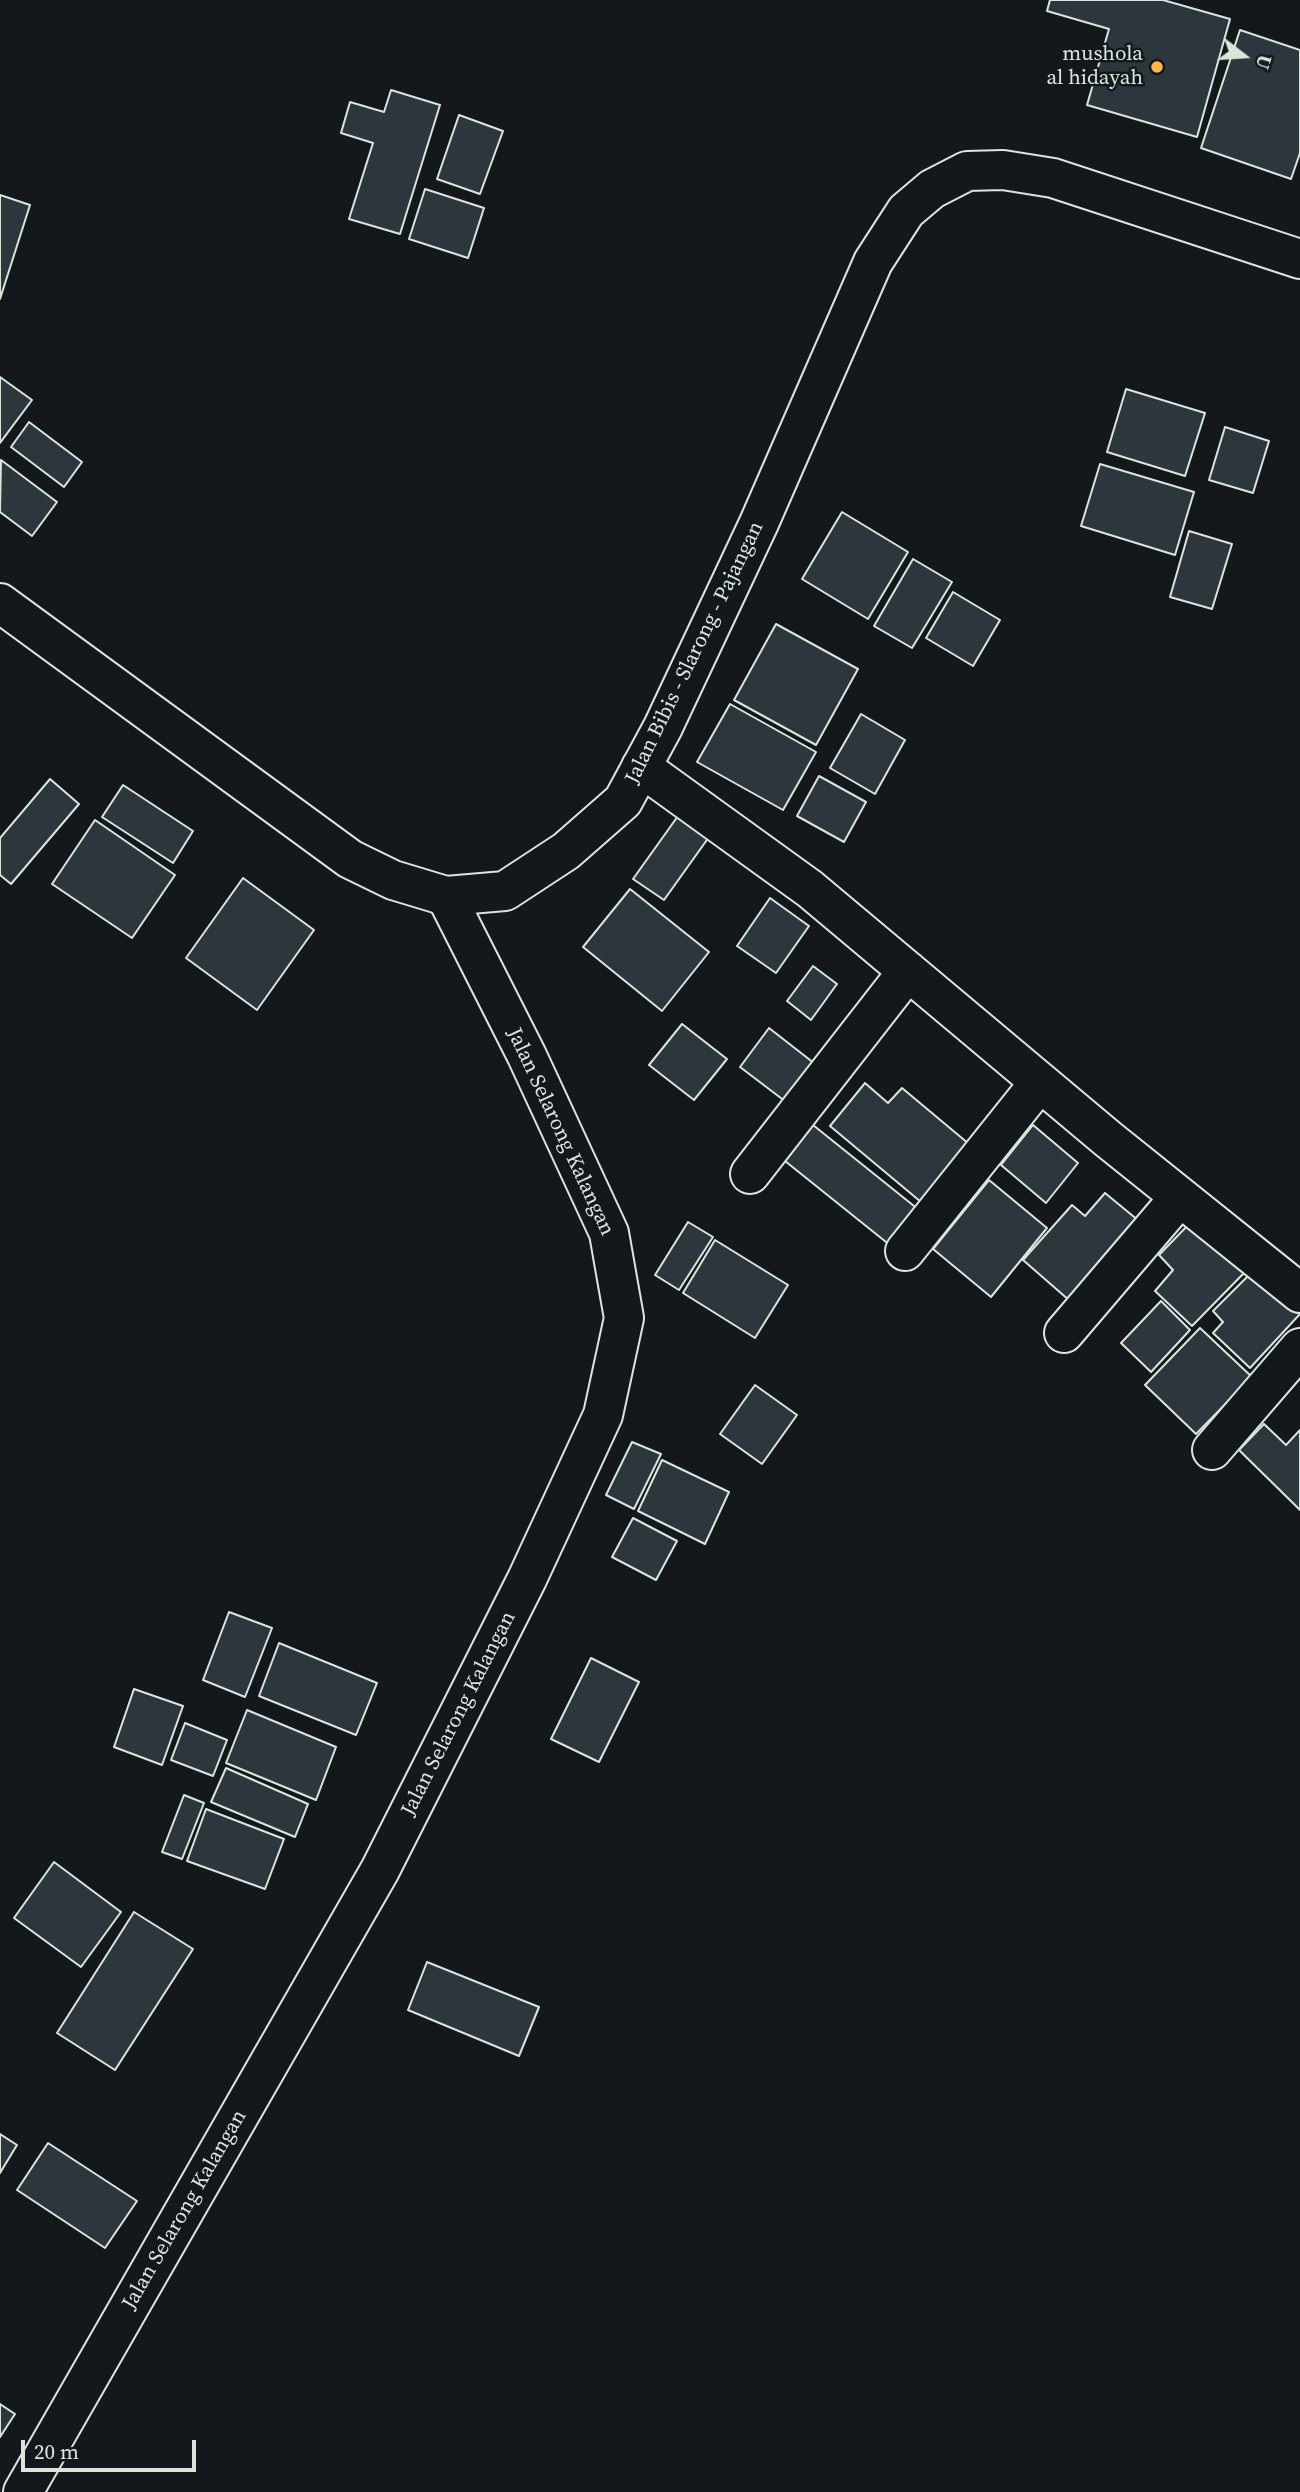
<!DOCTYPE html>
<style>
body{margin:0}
#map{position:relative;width:1300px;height:2492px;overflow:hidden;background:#14181c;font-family:"Source Serif 4",serif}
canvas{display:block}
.north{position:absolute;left:1209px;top:21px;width:70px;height:70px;-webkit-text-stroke:5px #14181c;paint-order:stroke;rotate:107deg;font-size:19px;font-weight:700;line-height:28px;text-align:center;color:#d8e6dc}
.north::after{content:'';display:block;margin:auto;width:24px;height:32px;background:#d8e6dc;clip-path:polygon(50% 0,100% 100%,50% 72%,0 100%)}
.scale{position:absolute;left:21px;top:2440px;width:175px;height:32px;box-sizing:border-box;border:4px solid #d8e6dc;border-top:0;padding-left:9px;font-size:21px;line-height:24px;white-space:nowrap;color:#d8e6dc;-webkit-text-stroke:5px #14181c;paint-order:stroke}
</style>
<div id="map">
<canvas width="1300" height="2492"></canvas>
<div class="north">U</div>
<div class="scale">20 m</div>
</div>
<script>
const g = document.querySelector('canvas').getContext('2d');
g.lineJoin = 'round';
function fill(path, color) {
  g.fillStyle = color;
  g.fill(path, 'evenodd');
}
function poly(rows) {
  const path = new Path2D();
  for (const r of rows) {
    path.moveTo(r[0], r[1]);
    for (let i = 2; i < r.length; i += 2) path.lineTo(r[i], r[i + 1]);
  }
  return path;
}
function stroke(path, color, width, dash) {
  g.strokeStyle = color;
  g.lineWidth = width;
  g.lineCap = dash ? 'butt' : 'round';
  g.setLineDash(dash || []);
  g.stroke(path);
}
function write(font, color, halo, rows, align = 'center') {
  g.font = font + ' "Source Serif 4",serif';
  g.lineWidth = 5;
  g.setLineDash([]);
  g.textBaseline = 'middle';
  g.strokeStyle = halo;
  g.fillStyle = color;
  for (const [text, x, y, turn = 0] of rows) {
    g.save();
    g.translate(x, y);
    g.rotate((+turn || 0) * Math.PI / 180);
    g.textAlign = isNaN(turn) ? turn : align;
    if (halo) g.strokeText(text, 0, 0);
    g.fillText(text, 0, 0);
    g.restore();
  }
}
const building = poly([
 [1050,0,1163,0,1230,19,1197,137,1087,105,1109,29,1047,11,1050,0],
 [1240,30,1300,50,1300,153,1291,179,1201,148,1240,30],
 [391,90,440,105,400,234,349,219,373,143,341,133,350,102,384,112,391,90],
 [459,115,503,131,480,194,437,179,459,115],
 [425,189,484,208,468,258,409,239,425,189],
 [0,195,30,205,0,299,0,195],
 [0,377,32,400,0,443,0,377],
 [1126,389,1205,413,1185,476,1107,452,1126,389],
 [29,422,82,462,64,487,11,447,29,422],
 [1225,427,1269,441,1253,493,1209,480,1225,427],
 [1,460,57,502,32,536,0,512,1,460],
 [1100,464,1194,492,1175,555,1081,526,1100,464],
 [842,512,908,552,868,619,802,579,842,512],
 [1189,531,1232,544,1212,609,1170,597,1189,531],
 [913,559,952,582,912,648,874,626,913,559],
 [953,592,1000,620,973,666,926,638,953,592],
 [776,624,858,669,816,745,734,700,776,624],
 [730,704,816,752,783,810,697,762,730,704],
 [861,714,905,740,875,794,830,768,861,714],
 [819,776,866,802,844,842,797,816,819,776],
 [50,779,79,804,11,884,0,875,0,838,50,779],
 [123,785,193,831,173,863,102,817,123,785],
 [678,816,709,837,664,900,633,879,678,816],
 [95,820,175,875,132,938,52,884,95,820],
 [243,878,314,930,257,1010,186,958,243,878],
 [630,889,709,952,662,1011,583,947,630,889],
 [770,898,809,926,776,973,737,946,770,898],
 [813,966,837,984,811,1020,787,1001,813,966],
 [682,1024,727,1059,694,1100,649,1065,682,1024],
 [769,1028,819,1067,790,1105,740,1067,769,1028],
 [865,1083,888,1103,902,1088,969,1144,921,1202,830,1126,865,1083],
 [813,1125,919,1210,891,1246,785,1161,813,1125],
 [1033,1125,1078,1163,1046,1203,1001,1165,1033,1125],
 [989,1180,1047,1228,991,1297,933,1249,989,1180],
 [1105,1193,1139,1221,1070,1301,1023,1260,1072,1205,1085,1216,1105,1193],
 [1192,1221,1245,1272,1192,1326,1155,1291,1173,1270,1159,1255,1192,1221],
 [688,1222,713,1237,679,1290,655,1275,688,1222],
 [715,1240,788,1285,755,1338,683,1293,715,1240],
 [1256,1268,1300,1310,1300,1314,1250,1368,1213,1333,1223,1322,1213,1311,1256,1268],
 [1161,1301,1190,1330,1151,1372,1121,1343,1161,1301],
 [1200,1328,1252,1377,1196,1434,1145,1385,1200,1328],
 [755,1385,797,1415,762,1464,720,1434,755,1385],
 [1264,1424,1286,1445,1300,1430,1300,1510,1239,1450,1264,1424],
 [632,1442,661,1454,634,1509,606,1495,632,1442],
 [662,1460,729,1492,705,1544,638,1511,662,1460],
 [633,1518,677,1541,656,1580,612,1557,633,1518],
 [229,1612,272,1628,245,1697,203,1680,229,1612],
 [279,1643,377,1683,356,1735,259,1696,279,1643],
 [591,1658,639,1682,599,1762,551,1739,591,1658],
 [134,1689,183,1706,162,1765,114,1747,134,1689],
 [247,1710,336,1747,316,1800,226,1763,247,1710],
 [185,1723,227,1740,213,1776,171,1760,185,1723],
 [226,1768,308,1804,295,1837,211,1802,226,1768],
 [184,1795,204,1803,182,1859,162,1852,184,1795],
 [206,1809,284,1839,265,1889,187,1861,206,1809],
 [54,1862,121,1912,81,1967,14,1918,54,1862],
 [134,1912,193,1949,115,2070,57,2033,134,1912],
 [427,1962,539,2007,519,2056,408,2010,427,1962],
 [0,2134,17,2145,0,2173,0,2134],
 [48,2143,137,2201,105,2248,17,2190,48,2143],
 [0,2404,15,2414,0,2437,0,2404]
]);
const minor = poly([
 [641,767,810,889,1108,1139,1300,1293],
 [750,1174,908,971],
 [905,1251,1040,1082],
 [1064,1333,1180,1197],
 [1212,1450,1300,1348],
 [23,2492,380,1870,527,1579,603,1415,624,1318,609,1233,527,1056,446,896]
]);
const major = poly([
 [0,603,350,859,393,880,446,896,505,891,566,851,623,801,663,727,759,523,873,262,906,211,932,189,967,171,1003,170,1053,178,1300,259]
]);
const markers = [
 [1157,67,7,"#ffb74d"]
];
const poiNames = [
 ["mushola",1143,55],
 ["al hidayah",1143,79]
];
const streetNames = [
 ["Jalan Bibis - Slarong - Pajangan",695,653,-64],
 ["Jalan Selarong Kalangan",560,1132,65],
 ["Jalan Selarong Kalangan",459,1714,-63],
 ["Jalan Selarong Kalangan",185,2210,-60]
];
fill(building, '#2c363c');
stroke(building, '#d8e6dc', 2);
stroke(minor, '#d8e6dc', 42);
stroke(major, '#d8e6dc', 42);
stroke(minor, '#14181c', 38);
stroke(major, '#14181c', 38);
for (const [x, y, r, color] of markers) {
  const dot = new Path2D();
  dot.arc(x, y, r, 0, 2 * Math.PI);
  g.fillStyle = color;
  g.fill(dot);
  stroke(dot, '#14181c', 2.5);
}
write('21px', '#d8e6dc', '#14181c', poiNames, 'right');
write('21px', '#d8e6dc', '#14181c', streetNames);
</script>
